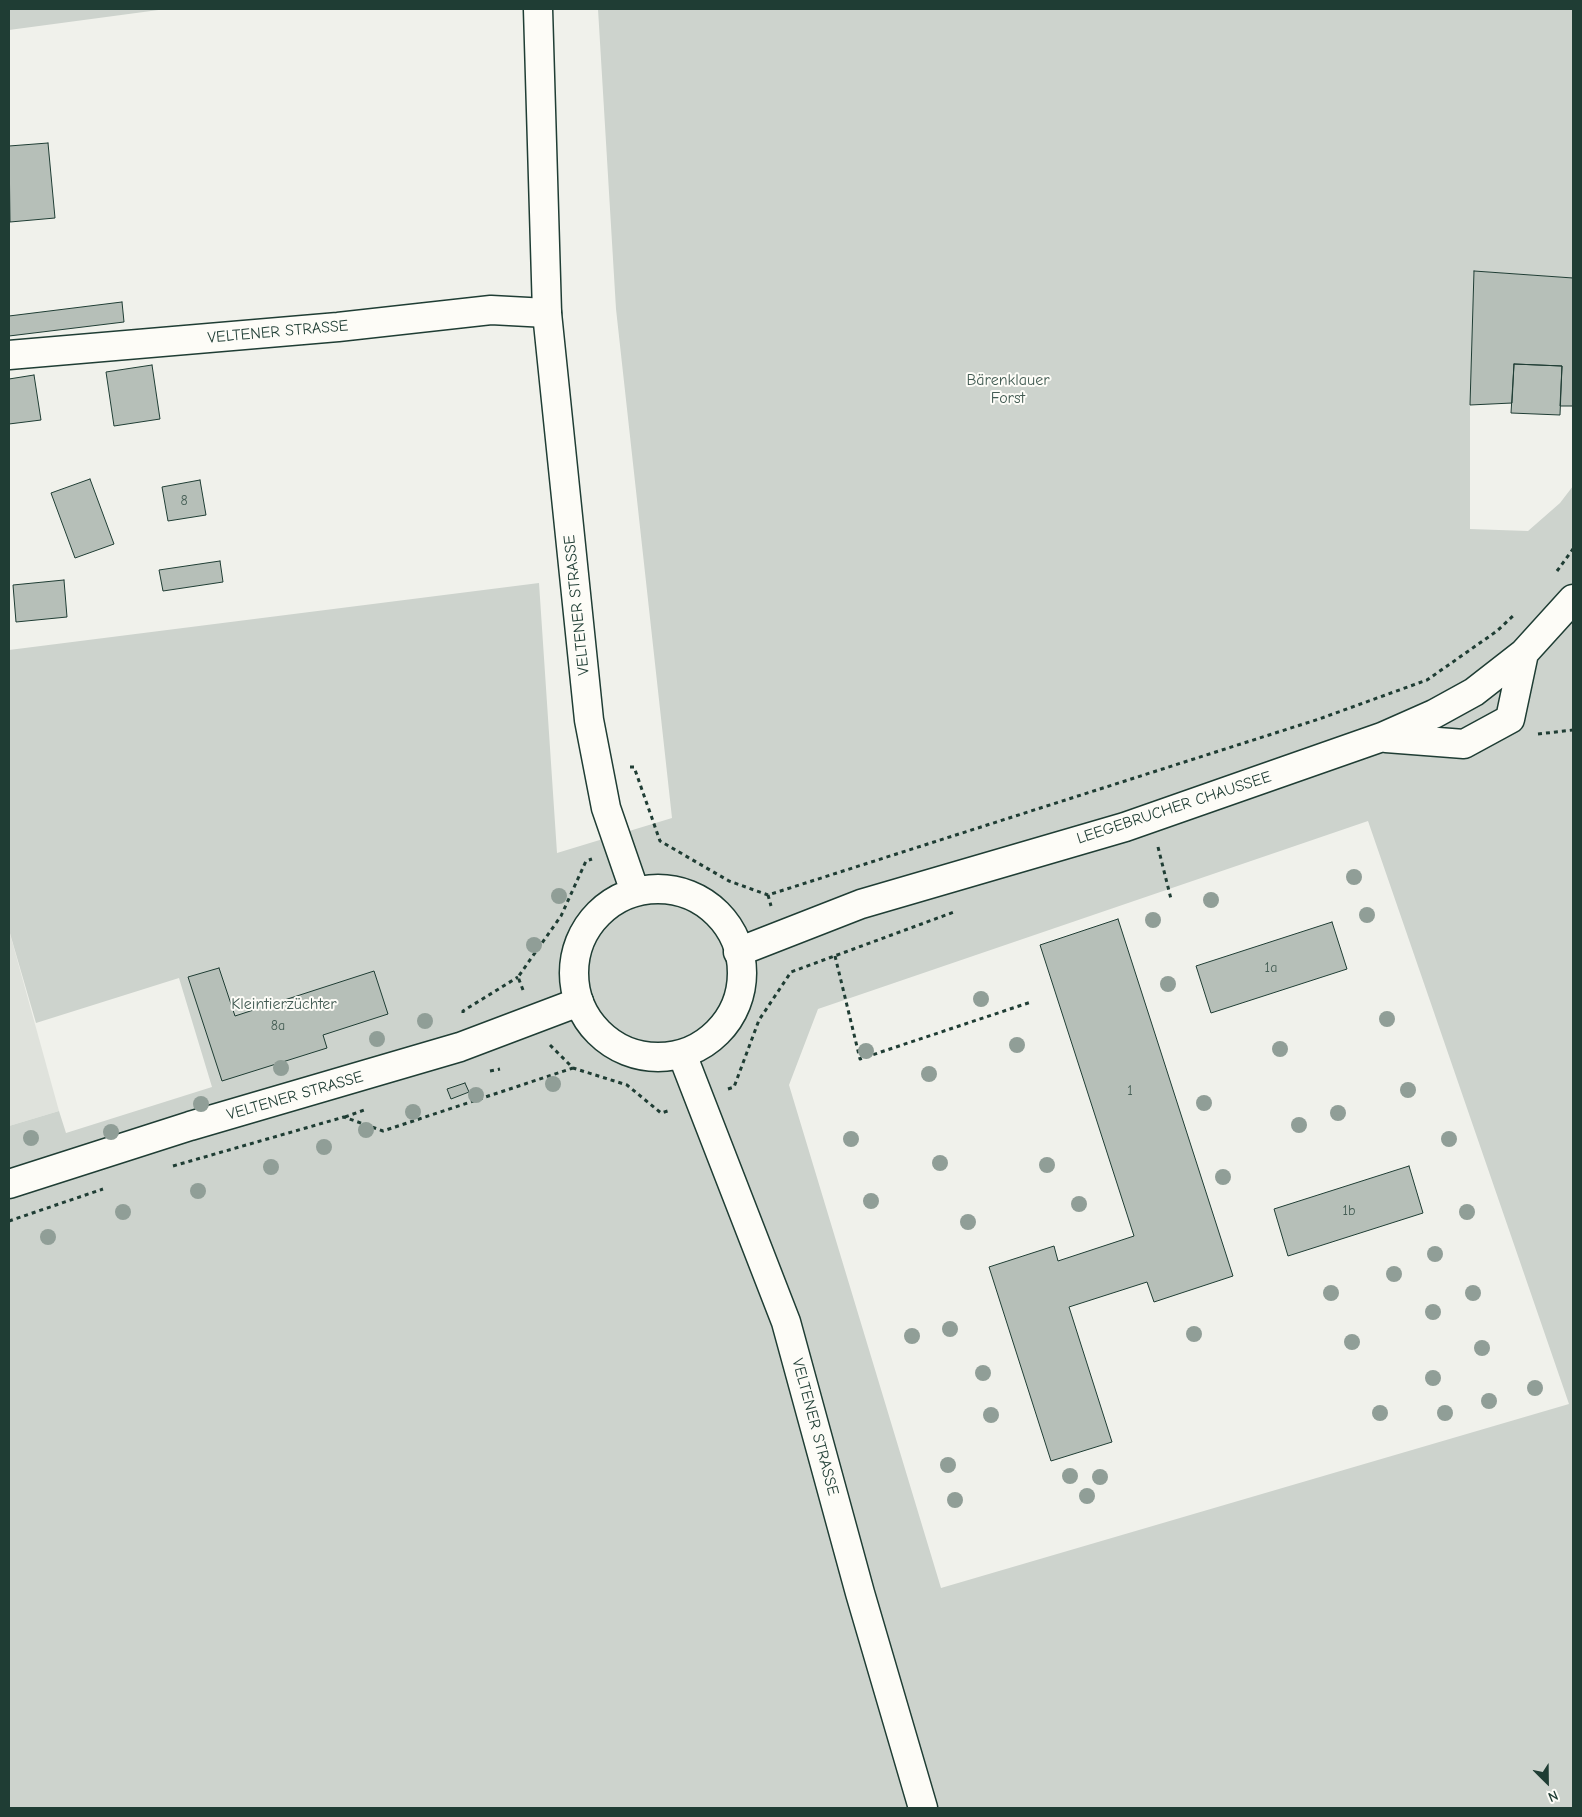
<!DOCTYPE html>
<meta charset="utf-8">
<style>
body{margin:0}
#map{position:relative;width:1582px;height:1817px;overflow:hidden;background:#f0f1eb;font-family:"Comic Neue",sans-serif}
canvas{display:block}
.frame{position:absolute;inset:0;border:10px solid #1f3d34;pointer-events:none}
.north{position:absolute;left:1522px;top:1757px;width:50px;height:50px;-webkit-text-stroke:4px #fdfcf7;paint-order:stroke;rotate:157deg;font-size:14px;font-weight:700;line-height:20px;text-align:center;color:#1f3d34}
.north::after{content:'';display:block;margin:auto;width:18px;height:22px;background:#1f3d34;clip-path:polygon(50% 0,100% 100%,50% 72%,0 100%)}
</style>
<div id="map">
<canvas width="1582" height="1817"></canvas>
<div class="frame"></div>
<div class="north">N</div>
</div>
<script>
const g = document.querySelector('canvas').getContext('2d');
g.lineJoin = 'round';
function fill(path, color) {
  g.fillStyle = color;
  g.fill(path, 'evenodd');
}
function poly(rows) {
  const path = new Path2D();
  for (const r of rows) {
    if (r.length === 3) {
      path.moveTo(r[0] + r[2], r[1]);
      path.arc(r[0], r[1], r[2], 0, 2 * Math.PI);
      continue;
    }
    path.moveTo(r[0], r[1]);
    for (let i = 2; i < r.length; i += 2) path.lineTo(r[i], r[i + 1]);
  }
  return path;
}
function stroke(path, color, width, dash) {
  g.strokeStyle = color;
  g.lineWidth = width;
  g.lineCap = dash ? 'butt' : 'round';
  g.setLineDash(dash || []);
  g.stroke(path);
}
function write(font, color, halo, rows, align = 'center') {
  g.font = font + ' "Comic Neue",sans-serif';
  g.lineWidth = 4;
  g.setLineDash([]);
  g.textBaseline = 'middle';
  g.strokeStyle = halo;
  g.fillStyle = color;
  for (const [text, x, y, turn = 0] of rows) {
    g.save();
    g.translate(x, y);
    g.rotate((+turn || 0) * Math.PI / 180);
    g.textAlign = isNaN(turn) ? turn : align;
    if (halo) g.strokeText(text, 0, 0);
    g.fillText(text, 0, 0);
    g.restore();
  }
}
const built = poly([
 [9,930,59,1111,9,1126]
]);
const green = poly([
 [9,9,166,9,9,30],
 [598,9,1573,9,1573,278,1474,271,1470,405,1470,529,1528,531,1560,503,1573,486,1573,1808,9,1808,9,1126,59,1111,66,1133,212,1087,179,978,36,1023,9,930,9,650,539,583,557,853,672,818,616,309],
 [1368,821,1569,1404,941,1588,789,1085,818,1009]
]);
const building = poly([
 [48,143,55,218,10,222,9,146,48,143],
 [1474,271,1573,278,1573,406,1560,406,1562,366,1514,364,1512,403,1470,405,1474,271],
 [122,302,124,322,9,336,9,316,122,302],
 [1514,364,1562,366,1560,415,1511,413,1514,364],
 [152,365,160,419,114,426,106,372,152,365],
 [34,375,41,420,9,424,9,379,34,375],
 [90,479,114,544,75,558,51,493,90,479],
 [200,480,206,515,168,521,162,487,200,480],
 [220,561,223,582,163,591,159,570,220,561],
 [64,580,67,617,16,622,13,585,64,580],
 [1118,919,1233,1276,1154,1302,1147,1282,1069,1307,1112,1442,1051,1461,989,1267,1054,1246,1058,1261,1134,1236,1040,945,1118,919],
 [1332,922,1347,969,1211,1013,1196,966,1332,922],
 [219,968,235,1016,374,971,388,1014,323,1035,327,1048,222,1081,188,977,219,968],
 [465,1083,469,1092,451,1099,447,1089,465,1083],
 [1409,1166,1423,1213,1288,1256,1274,1209,1409,1166]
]);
const path = poly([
 [1557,571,1573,549],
 [1538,734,1573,730],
 [630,767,634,767,660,841,729,881,768,895,1319,719,1427,680,1497,631,1515,614],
 [1158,847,1171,899],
 [768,895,771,906],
 [835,956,860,1059,1031,1002],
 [523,990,518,977,561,916,586,861,592,859],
 [463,1013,463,1011,518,977],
 [550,1045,573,1068,627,1085,661,1113,671,1110],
 [490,1071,500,1069],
 [728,1089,734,1087,759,1020,791,972,954,912],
 [345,1117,367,1109],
 [173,1166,344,1117,383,1131,573,1068],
 [9,1221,103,1189]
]);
const minor = poly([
 [9,355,338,327,491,310,547,313],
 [1386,738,1464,744,1510,719,1524,653],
 [738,952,861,904,1125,827,1382,737,1434,714,1474,692,1524,653,1573,599],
 [9,1184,190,1126,460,1047,579,1002]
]);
const major = poly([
 [538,9,547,313,589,720,606,808,635,892],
 [658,973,84],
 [682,1054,786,1322,860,1593,923,1808]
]);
const trees = [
 [1354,877],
 [559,896],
 [1211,900],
 [1367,915],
 [1153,920],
 [534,945],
 [1168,984],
 [981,999],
 [1387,1019],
 [425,1021],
 [377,1039],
 [1017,1045],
 [1280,1049],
 [866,1051],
 [281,1068],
 [929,1074],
 [553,1084],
 [1408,1090],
 [476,1095],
 [1204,1103],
 [201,1104],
 [413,1112],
 [1338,1113],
 [1299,1125],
 [366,1130],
 [111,1132],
 [31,1138],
 [851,1139],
 [1449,1139],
 [324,1147],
 [940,1163],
 [1047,1165],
 [271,1167],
 [1223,1177],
 [198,1191],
 [871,1201],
 [1079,1204],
 [123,1212],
 [1467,1212],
 [968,1222],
 [48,1237],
 [1435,1254],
 [1394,1274],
 [1331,1293],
 [1473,1293],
 [1433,1312],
 [950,1329],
 [1194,1334],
 [912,1336],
 [1352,1342],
 [1482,1348],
 [983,1373],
 [1433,1378],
 [1535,1388],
 [1489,1401],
 [1380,1413],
 [1445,1413],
 [991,1415],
 [948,1465],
 [1070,1476],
 [1100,1477],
 [1087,1496],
 [955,1500]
];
const numberNames = [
 ["8",184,501],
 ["1a",1271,968],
 ["8a",278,1026],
 ["1",1130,1091],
 ["1b",1349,1211]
];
const streetNames = [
 ["VELTENER STRASSE",278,332,-5],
 ["VELTENER STRASSE",577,605,-96],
 ["LEEGEBRUCHER CHAUSSEE",1174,808,-18],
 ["VELTENER STRASSE",295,1096,-16],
 ["VELTENER STRASSE",815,1427,75]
];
const parkNames = [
 ["Bärenklauer",1008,380],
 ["Forst",1008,398],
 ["Kleintierzüchter",284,1004]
];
fill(built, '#dfe2dc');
fill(green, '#cdd3cd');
fill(building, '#b6bfb8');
stroke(building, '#1f3d34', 1);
stroke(minor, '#1f3d34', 31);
stroke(major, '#1f3d34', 31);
stroke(path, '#1f3d34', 3, [4, 4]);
stroke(minor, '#fdfcf7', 28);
stroke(major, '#fdfcf7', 28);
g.fillStyle = '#909e97';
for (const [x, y] of trees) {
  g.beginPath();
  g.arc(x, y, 8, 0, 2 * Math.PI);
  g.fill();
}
write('14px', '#455e55', null, numberNames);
write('16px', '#1f3d34', '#fdfcf7', streetNames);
write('16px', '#425b53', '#fdfcf7', parkNames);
</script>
